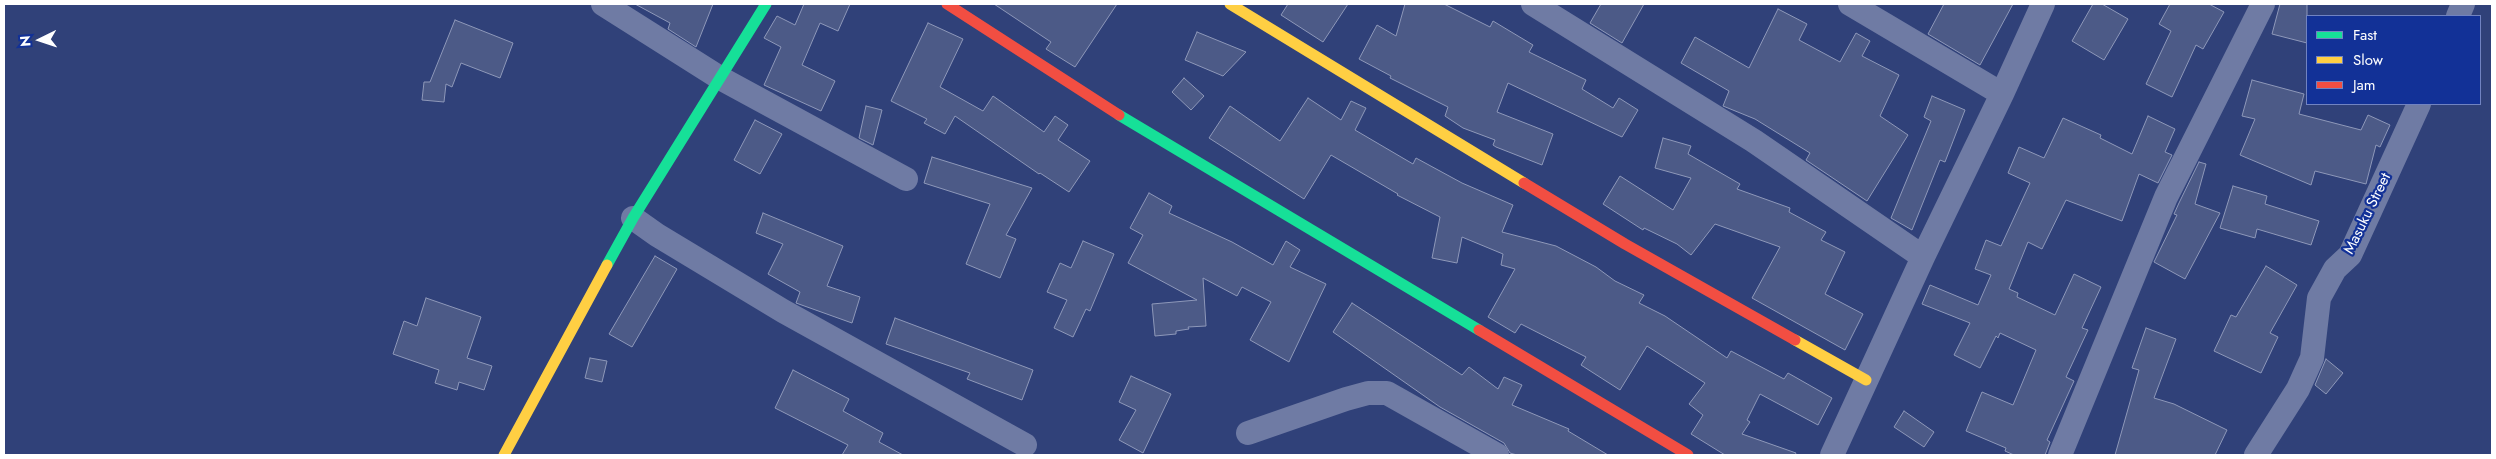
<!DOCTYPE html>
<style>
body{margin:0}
#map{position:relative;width:2496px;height:459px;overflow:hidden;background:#304179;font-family:Jost,sans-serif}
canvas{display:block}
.frame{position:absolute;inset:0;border:5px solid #fff;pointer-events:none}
.legend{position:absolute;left:2306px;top:15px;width:175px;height:90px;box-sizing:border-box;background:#123197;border:1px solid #7183c1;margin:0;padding:6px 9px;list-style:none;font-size:15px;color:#fff}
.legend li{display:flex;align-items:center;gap:10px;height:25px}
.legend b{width:25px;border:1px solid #7183c1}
.north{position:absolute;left:15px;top:15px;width:50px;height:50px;-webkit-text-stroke:4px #123197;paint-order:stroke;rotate:266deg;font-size:14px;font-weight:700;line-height:20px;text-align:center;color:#fff}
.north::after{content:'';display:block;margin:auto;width:18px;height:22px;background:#fff;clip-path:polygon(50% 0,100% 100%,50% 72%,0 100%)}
</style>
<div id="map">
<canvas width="2496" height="459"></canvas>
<div class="frame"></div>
<ul class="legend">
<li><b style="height:6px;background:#16e098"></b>Fast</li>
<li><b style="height:6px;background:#ffcf43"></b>Slow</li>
<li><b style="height:6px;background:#f24e42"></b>Jam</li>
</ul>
<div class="north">N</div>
</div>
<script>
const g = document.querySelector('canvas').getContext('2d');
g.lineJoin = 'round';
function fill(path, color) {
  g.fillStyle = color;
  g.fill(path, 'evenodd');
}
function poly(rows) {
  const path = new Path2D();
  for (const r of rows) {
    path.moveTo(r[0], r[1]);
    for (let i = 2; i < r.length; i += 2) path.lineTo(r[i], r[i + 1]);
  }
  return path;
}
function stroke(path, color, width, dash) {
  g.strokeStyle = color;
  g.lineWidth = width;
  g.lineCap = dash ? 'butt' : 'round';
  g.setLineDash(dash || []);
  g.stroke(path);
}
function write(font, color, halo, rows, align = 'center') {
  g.font = font + ' Jost,sans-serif';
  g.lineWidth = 4.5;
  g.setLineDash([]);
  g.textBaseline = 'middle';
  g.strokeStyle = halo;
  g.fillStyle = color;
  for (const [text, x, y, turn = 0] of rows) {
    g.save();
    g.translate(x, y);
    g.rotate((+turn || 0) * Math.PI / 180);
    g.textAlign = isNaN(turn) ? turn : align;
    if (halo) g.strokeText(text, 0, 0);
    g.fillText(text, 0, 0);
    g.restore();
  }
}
const building = poly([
 [635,4,713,4,696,47,668,29,670,23,635,4],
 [804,4,850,4,838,31,820,23,802,65,835,81,821,111,764,85,781,47,764,38,777,16,795,25,804,4],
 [994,4,1117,4,1075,67,1046,49,1051,42,994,4],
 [1288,4,1348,4,1323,42,1281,15,1288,4],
 [1405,4,1444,4,1490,27,1493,21,1533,45,1529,52,1586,80,1582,89,1613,108,1619,98,1638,110,1622,137,1508,83,1497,112,1553,134,1542,165,1496,147,1493,145,1495,140,1463,128,1445,116,1448,107,1390,78,1391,76,1359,59,1377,25,1396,36,1405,4],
 [1601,4,1644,4,1622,43,1590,23,1601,4],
 [1944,4,2013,4,1980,65,1928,34,1944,4],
 [2093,4,2102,4,2128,19,2104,60,2072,41,2093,4],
 [2170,4,2209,4,2224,12,2203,49,2196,45,2172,97,2146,84,2171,31,2159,24,2170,4],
 [2280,4,2307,4,2307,43,2272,34,2280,4],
 [1778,9,1807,24,1799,40,1840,62,1856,33,1870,41,1862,56,1899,75,1880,116,1908,135,1867,201,1806,160,1810,153,1755,119,1723,106,1729,91,1681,63,1695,37,1749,68,1778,9],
 [455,20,513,43,500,78,461,63,452,87,446,84,444,102,422,100,424,82,430,82,455,20],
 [928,23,963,39,940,87,983,111,993,96,1044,132,1055,116,1068,125,1058,140,1090,161,1069,192,1040,173,1039,174,955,116,945,134,924,123,927,119,891,101,928,23],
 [1197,32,1246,52,1223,76,1185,60,1197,32],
 [1184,78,1204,96,1191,110,1172,92,1184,78],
 [2252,80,2304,94,2299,114,2361,130,2368,115,2390,125,2380,147,2376,145,2366,184,2315,171,2311,185,2240,155,2255,119,2242,116,2252,80],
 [1932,96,1965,110,1945,162,1940,160,1912,230,1891,218,1931,121,1924,117,1932,96],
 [1308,98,1341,120,1351,101,1366,108,1355,130,1413,164,1416,158,1462,183,1513,205,1502,232,1556,246,1596,267,1615,281,1644,295,1639,303,1665,316,1727,358,1731,351,1784,379,1788,373,1832,398,1818,425,1760,394,1747,420,1750,422,1742,434,1796,453,1795,455,1725,455,1691,434,1703,415,1689,404,1705,383,1647,346,1620,390,1581,365,1586,357,1521,324,1515,333,1488,317,1515,269,1501,265,1503,254,1462,237,1457,263,1432,258,1440,217,1397,195,1398,194,1331,155,1304,199,1209,138,1230,106,1280,141,1308,98],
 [866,106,882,110,873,145,859,138,866,106],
 [2148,116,2175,129,2165,152,2172,155,2158,183,2139,174,2122,221,2066,200,2042,249,2028,242,2009,289,2018,293,2017,297,2055,315,2074,274,2101,287,2082,328,2088,330,2066,377,2074,381,2047,440,2050,442,2045,455,2014,455,2005,451,2006,448,1966,431,1982,392,2013,405,2036,350,2000,333,1998,338,1996,336,1980,368,1954,355,1970,323,1922,304,1930,285,1978,305,1991,275,1975,269,1986,240,2001,246,2030,183,2008,173,2019,147,2044,158,2063,118,2101,135,2100,138,2132,154,2148,116],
 [755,120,782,134,760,174,734,160,755,120],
 [1663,138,1691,146,1688,154,1740,184,1737,189,1790,208,1789,212,1826,232,1821,240,1845,252,1825,294,1863,314,1845,350,1752,298,1780,247,1715,224,1691,255,1677,244,1644,228,1643,230,1603,204,1620,176,1673,210,1691,178,1655,168,1663,138],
 [932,157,1032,188,1006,235,1016,239,1000,278,966,264,990,204,924,183,932,157],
 [2199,162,2206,164,2195,204,2220,213,2185,279,2154,262,2177,215,2174,214,2179,203,2199,162],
 [2233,186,2267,196,2265,204,2319,221,2311,245,2257,229,2255,238,2220,228,2233,186],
 [1149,193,1172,206,1169,213,1232,242,1273,265,1286,241,1300,250,1290,267,1326,284,1289,362,1250,340,1271,302,1242,287,1237,296,1203,278,1206,326,1188,327,1189,329,1176,331,1176,334,1155,336,1152,304,1197,300,1128,263,1143,235,1130,228,1149,193],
 [763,213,843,246,827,286,860,297,852,323,796,303,800,292,768,274,783,244,756,233,763,213],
 [1083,241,1114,254,1090,311,1086,309,1073,337,1054,328,1067,300,1047,292,1060,263,1071,268,1083,241],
 [655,256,677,269,632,347,609,334,655,256],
 [2266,266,2297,285,2270,333,2278,337,2261,373,2214,351,2231,315,2236,317,2266,266],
 [426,298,481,317,467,358,492,366,484,390,459,382,457,390,435,383,439,370,393,354,404,321,417,326,426,298],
 [1352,303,1462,375,1469,367,1498,389,1504,377,1522,385,1512,405,1569,429,1568,431,1608,455,1517,455,1510,453,1504,443,1440,407,1333,332,1352,303],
 [895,318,1033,370,1022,400,967,379,970,373,886,344,895,318],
 [2146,328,2176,339,2154,398,2174,404,2227,430,2215,455,2115,455,2139,370,2132,368,2146,328],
 [590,358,607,361,602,382,585,378,590,358],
 [2326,359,2343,373,2326,394,2315,385,2326,359],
 [793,370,849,399,843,411,883,433,879,442,903,455,842,455,848,445,775,408,793,370],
 [1131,376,1171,394,1143,453,1119,440,1136,410,1119,402,1131,376],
 [1904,411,1934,432,1924,447,1894,427,1904,411]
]);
const street = poly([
 [603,4,720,78,906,179],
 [1533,4,1754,141,1923,257],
 [1850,4,2002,94],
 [2458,16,2463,4],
 [633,218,657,235,783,311,1025,445],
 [1248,433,1346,399,1368,393,1387,393,1497,455],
 [1832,455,1923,257,2002,94,2043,4],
 [2060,455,2166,197,2263,4],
 [2256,455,2298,389,2312,358,2319,298,2335,269,2350,255,2419,104]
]);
const fast = poly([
 [1119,115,1479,330],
 [607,265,633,218,766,4]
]);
const slow = poly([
 [1230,4,1524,183],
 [1795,340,1866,380],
 [504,455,607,265]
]);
const jam = poly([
 [947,4,1119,115],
 [1524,183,1625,244,1795,340],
 [1479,330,1688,455]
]);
const streetNames = [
 ["Masuku Street",2368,214,-64]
];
fill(building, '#4c5a87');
stroke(building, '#8e98b9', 1);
stroke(street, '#6f7ba4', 24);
stroke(fast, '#16e098', 11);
stroke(slow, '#ffcf43', 11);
stroke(jam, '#f24e42', 11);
write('15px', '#fff', '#123197', streetNames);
</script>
